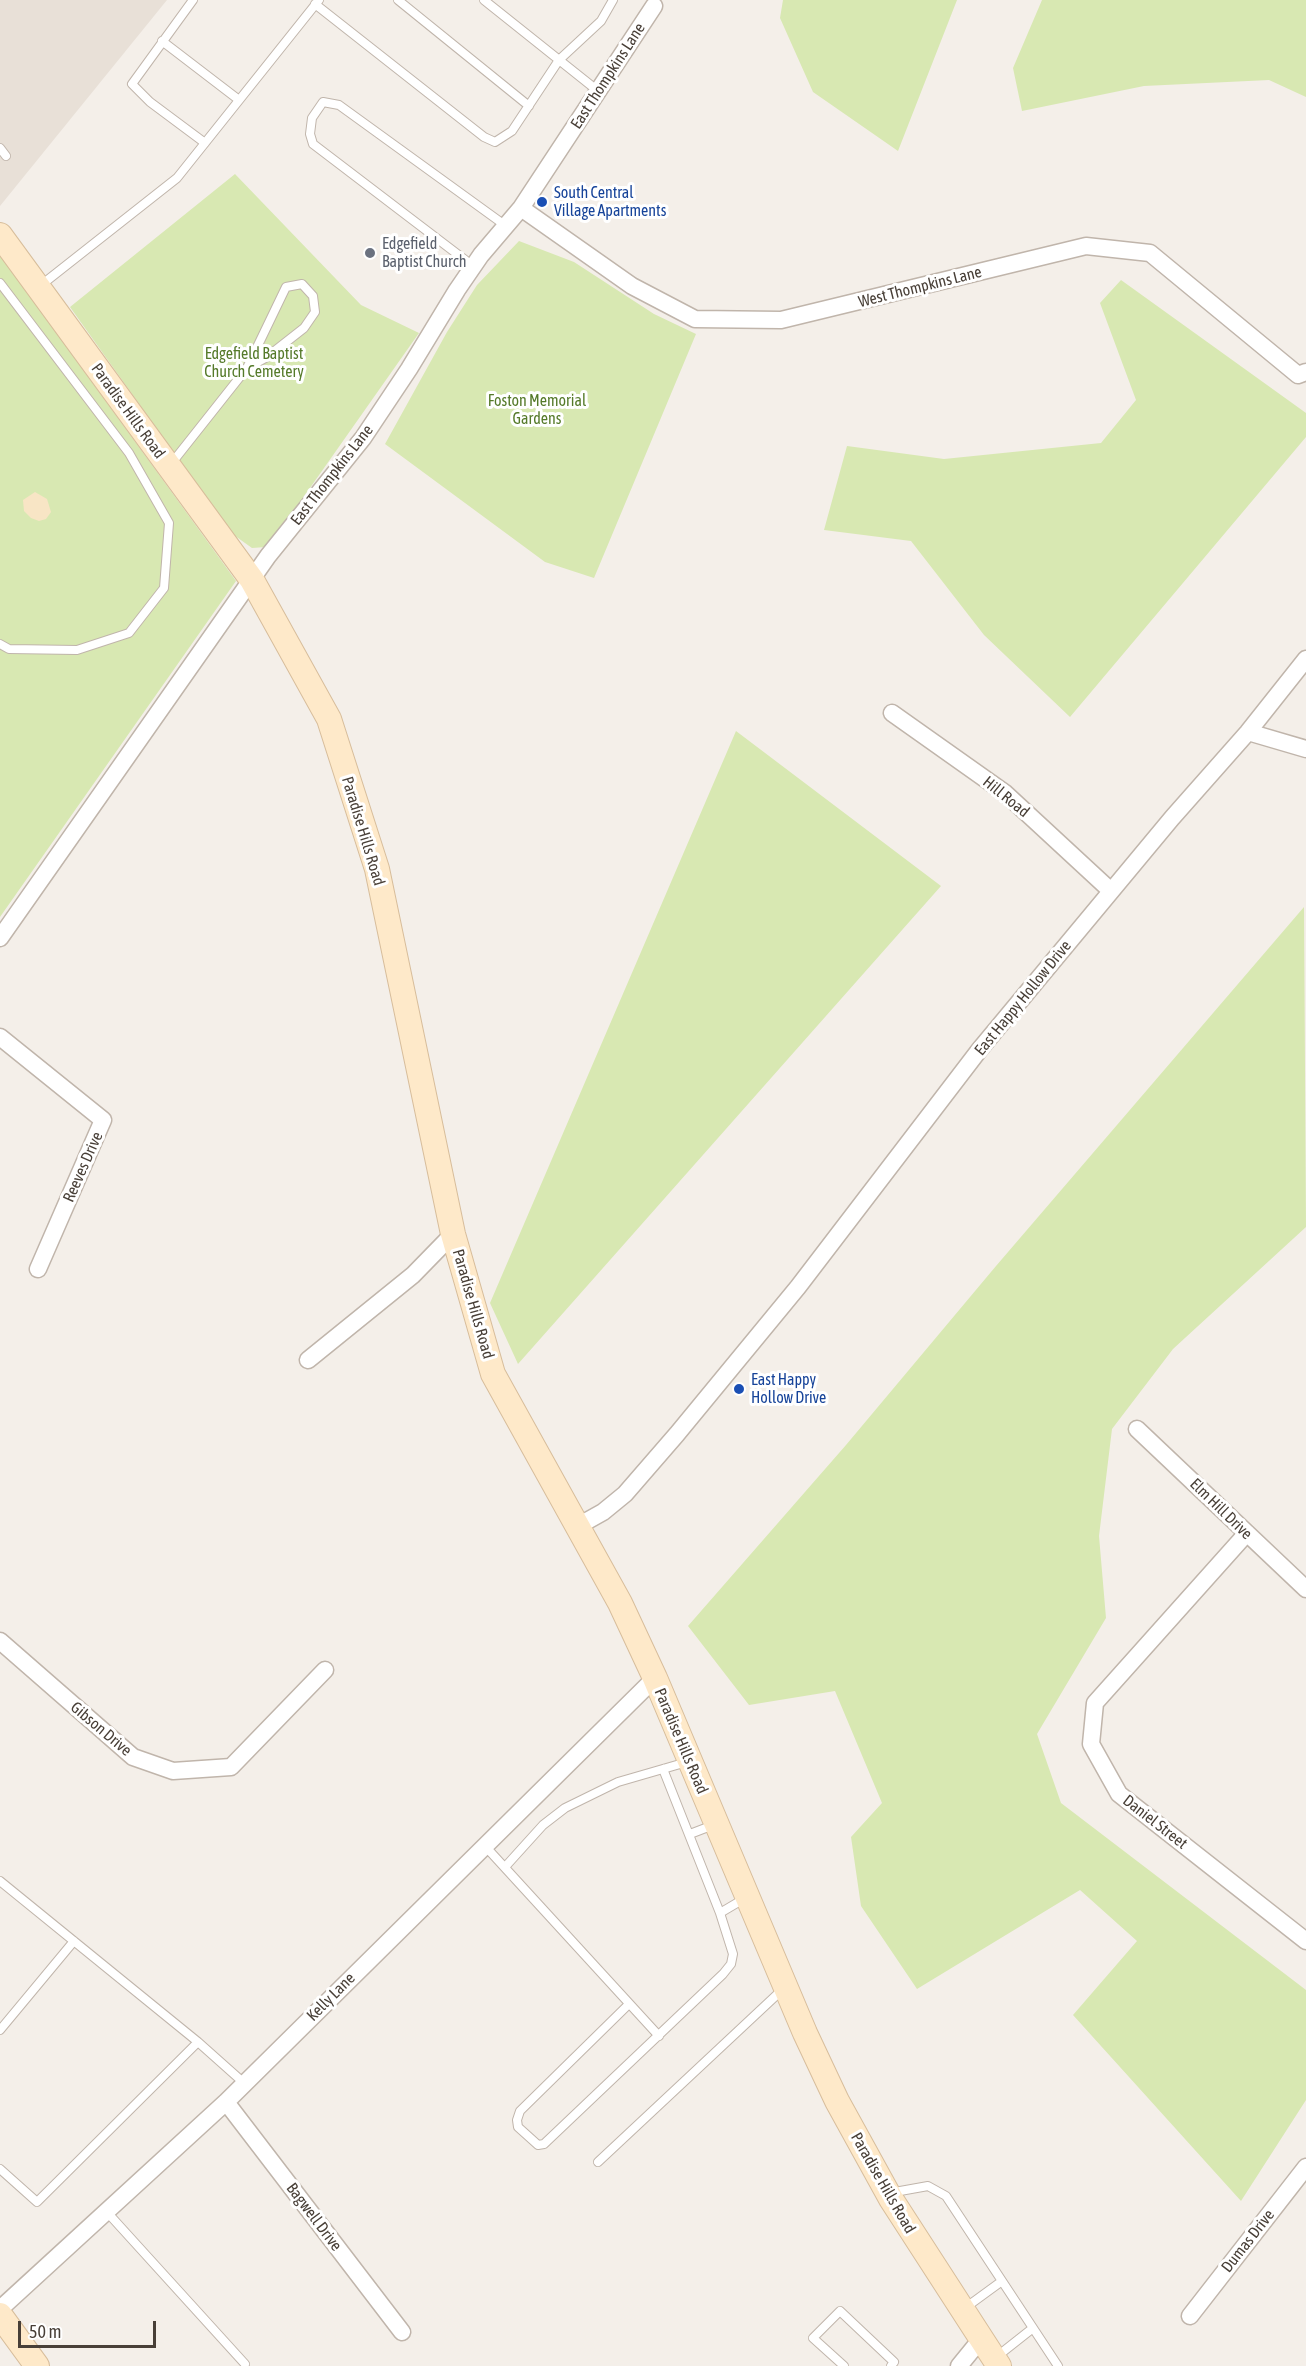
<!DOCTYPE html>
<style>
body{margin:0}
#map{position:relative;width:1306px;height:2366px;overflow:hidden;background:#f4efe9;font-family:"Asap Condensed",sans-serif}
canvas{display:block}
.scale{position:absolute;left:18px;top:2321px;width:138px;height:27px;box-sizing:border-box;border:3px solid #483f37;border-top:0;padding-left:8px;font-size:18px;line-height:21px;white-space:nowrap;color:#483f37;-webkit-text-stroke:4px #fff;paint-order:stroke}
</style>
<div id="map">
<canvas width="1306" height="2366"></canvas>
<div class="scale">50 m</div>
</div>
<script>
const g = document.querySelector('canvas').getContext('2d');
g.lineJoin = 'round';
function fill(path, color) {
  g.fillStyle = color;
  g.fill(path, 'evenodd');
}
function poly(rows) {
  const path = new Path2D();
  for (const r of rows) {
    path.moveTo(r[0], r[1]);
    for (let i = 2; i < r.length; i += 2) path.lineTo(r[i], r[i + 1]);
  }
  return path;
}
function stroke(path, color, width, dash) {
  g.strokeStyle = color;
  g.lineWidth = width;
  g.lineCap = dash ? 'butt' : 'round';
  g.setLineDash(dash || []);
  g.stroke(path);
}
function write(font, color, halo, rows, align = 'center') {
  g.font = font + ' "Asap Condensed",sans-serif';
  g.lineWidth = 6;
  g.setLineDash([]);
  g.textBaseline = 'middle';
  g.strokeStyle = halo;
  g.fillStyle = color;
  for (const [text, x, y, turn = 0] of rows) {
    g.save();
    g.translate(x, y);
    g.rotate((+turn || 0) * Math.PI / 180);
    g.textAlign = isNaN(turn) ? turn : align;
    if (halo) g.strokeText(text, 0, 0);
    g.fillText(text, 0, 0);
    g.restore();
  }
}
const residential = poly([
 [0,0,167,0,0,206]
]);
const green = poly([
 [783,0,957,0,898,151,813,92,780,18],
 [1042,0,1306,0,1306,97,1269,80,1144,86,1022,111,1013,68],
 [235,174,361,305,419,333,286,522,266,547,252,548,231,533,70,307],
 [519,241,574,262,654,314,696,334,594,578,545,562,385,444,447,332,477,285],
 [0,255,236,581,0,917],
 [1121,280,1306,413,1306,437,1070,717,984,635,911,541,824,530,847,446,944,459,1101,443,1136,400,1100,303],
 [736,731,941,886,518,1364,490,1303],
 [1304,907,1306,1227,1173,1349,1112,1429,1099,1536,1106,1618,1037,1734,1061,1803,1306,1990,1306,2100,1241,2201,1073,2015,1137,1941,1080,1890,917,1989,861,1906,851,1837,882,1803,835,1691,749,1705,688,1626,846,1445,996,1266]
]);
const sand = poly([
 [35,492,47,499,51,512,46,519,39,521,31,518,24,511,23,500]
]);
const lane = poly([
 [193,0,132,84,150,102,205,143],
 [398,0,529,106],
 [484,0,598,91],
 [315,4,484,137,495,142,512,131,559,60,601,21,613,0],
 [162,41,239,100],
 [0,148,6,156],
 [473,266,313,144,310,134,312,118,323,102,339,105,506,226],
 [0,283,129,453,169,523,164,588,129,633,77,650,9,649,0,644],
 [40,286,177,178,319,0],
 [171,464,247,368,267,357,304,328,315,312,313,296,302,284,286,287,247,368],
 [663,1769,720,1913],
 [690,1834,716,1824],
 [485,1846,659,2036],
 [505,1867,543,1825,565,1808,618,1782,687,1762],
 [0,1881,198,2042,244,2083],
 [629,2004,520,2111,517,2120,518,2127,538,2145,544,2144,723,1974,731,1964,733,1954,720,1913,747,1897],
 [0,2030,74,1941],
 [598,2162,783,1989],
 [0,2169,37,2202,198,2042],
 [889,2193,928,2186,946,2196,1058,2366],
 [106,2211,245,2364],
 [965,2308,1002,2281],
 [995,2358,1033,2328],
 [844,2366,813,2338,840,2311,894,2362,891,2366]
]);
const street = poly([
 [521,208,632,286,695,319,781,320,1086,246,1150,253,1298,375,1306,372],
 [892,713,1005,793,1111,891],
 [1248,732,1306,749],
 [0,938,268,556,363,438,409,369,457,290,481,255,521,208,654,6],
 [0,1037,103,1120,38,1269],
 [308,1360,413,1275,453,1234],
 [1137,1429,1306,1589],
 [578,1526,603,1512,625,1494,677,1434,798,1287,980,1049,1172,818,1248,732,1306,659],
 [1247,1533,1095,1703,1091,1744,1119,1794,1306,1941],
 [0,1641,133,1757,173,1771,231,1767,325,1670],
 [226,2102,402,2332],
 [0,2309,226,2102,655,1678],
 [1190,2316,1306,2167],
 [959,2366,981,2339]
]);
const secondary = poly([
 [0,235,252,580,329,719,377,869,453,1234,493,1374,620,1603,655,1678,805,2033,837,2101,891,2199,999,2366],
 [0,2315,37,2366]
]);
const markers = [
 [542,202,6,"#1a4fb4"],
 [370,253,6,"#6b7280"],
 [739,1389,6,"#1a4fb4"]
];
const streetNames = [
 ["East Thompkins Lane",608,76,-57],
 ["West Thompkins Lane",920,287,-14],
 ["Paradise Hills Road",128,411,54],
 ["East Thompkins Lane",332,475,-52],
 ["Hill Road",1006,797,39],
 ["Paradise Hills Road",363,831,73],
 ["East Happy Hollow Drive",1023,998,-51],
 ["Reeves Drive",83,1167,-66],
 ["Paradise Hills Road",473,1304,74],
 ["Elm Hill Drive",1221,1509,44],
 ["Gibson Drive",101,1729,40],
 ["Paradise Hills Road",681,1741,67],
 ["Daniel Street",1155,1822,38],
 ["Kelly Lane",331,1997,-45],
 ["Paradise Hills Road",883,2183,60],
 ["Bagwell Drive",314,2217,53],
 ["Dumas Drive",1248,2241,-52]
];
const transitNames = [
 ["South Central",554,193],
 ["Village Apartments",554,211],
 ["East Happy",751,1380],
 ["Hollow Drive",751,1398]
];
const worshipNames = [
 ["Edgefield",382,244],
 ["Baptist Church",382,262]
];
const parkNames = [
 ["Edgefield Baptist",254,354],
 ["Church Cemetery",254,372],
 ["Foston Memorial",537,401],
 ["Gardens",537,419]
];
fill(residential, '#e8e0d7');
fill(green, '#d8e8b2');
fill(sand, '#f8e5c5');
stroke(lane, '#c0b5ab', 10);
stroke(street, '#c0b5ab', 19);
stroke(secondary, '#d7bd9b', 26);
stroke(lane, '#fff', 8);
stroke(street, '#fff', 16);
stroke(secondary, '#fee9c9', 24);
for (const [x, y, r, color] of markers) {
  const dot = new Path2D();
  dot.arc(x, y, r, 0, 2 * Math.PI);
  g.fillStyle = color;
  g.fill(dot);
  stroke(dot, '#fff', 2);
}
write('16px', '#483f37', '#fff', streetNames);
write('16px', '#164399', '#fff', transitNames, 'left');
write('16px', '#5b616d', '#fff', worshipNames, 'left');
write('16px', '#557a2a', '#fff', parkNames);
</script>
